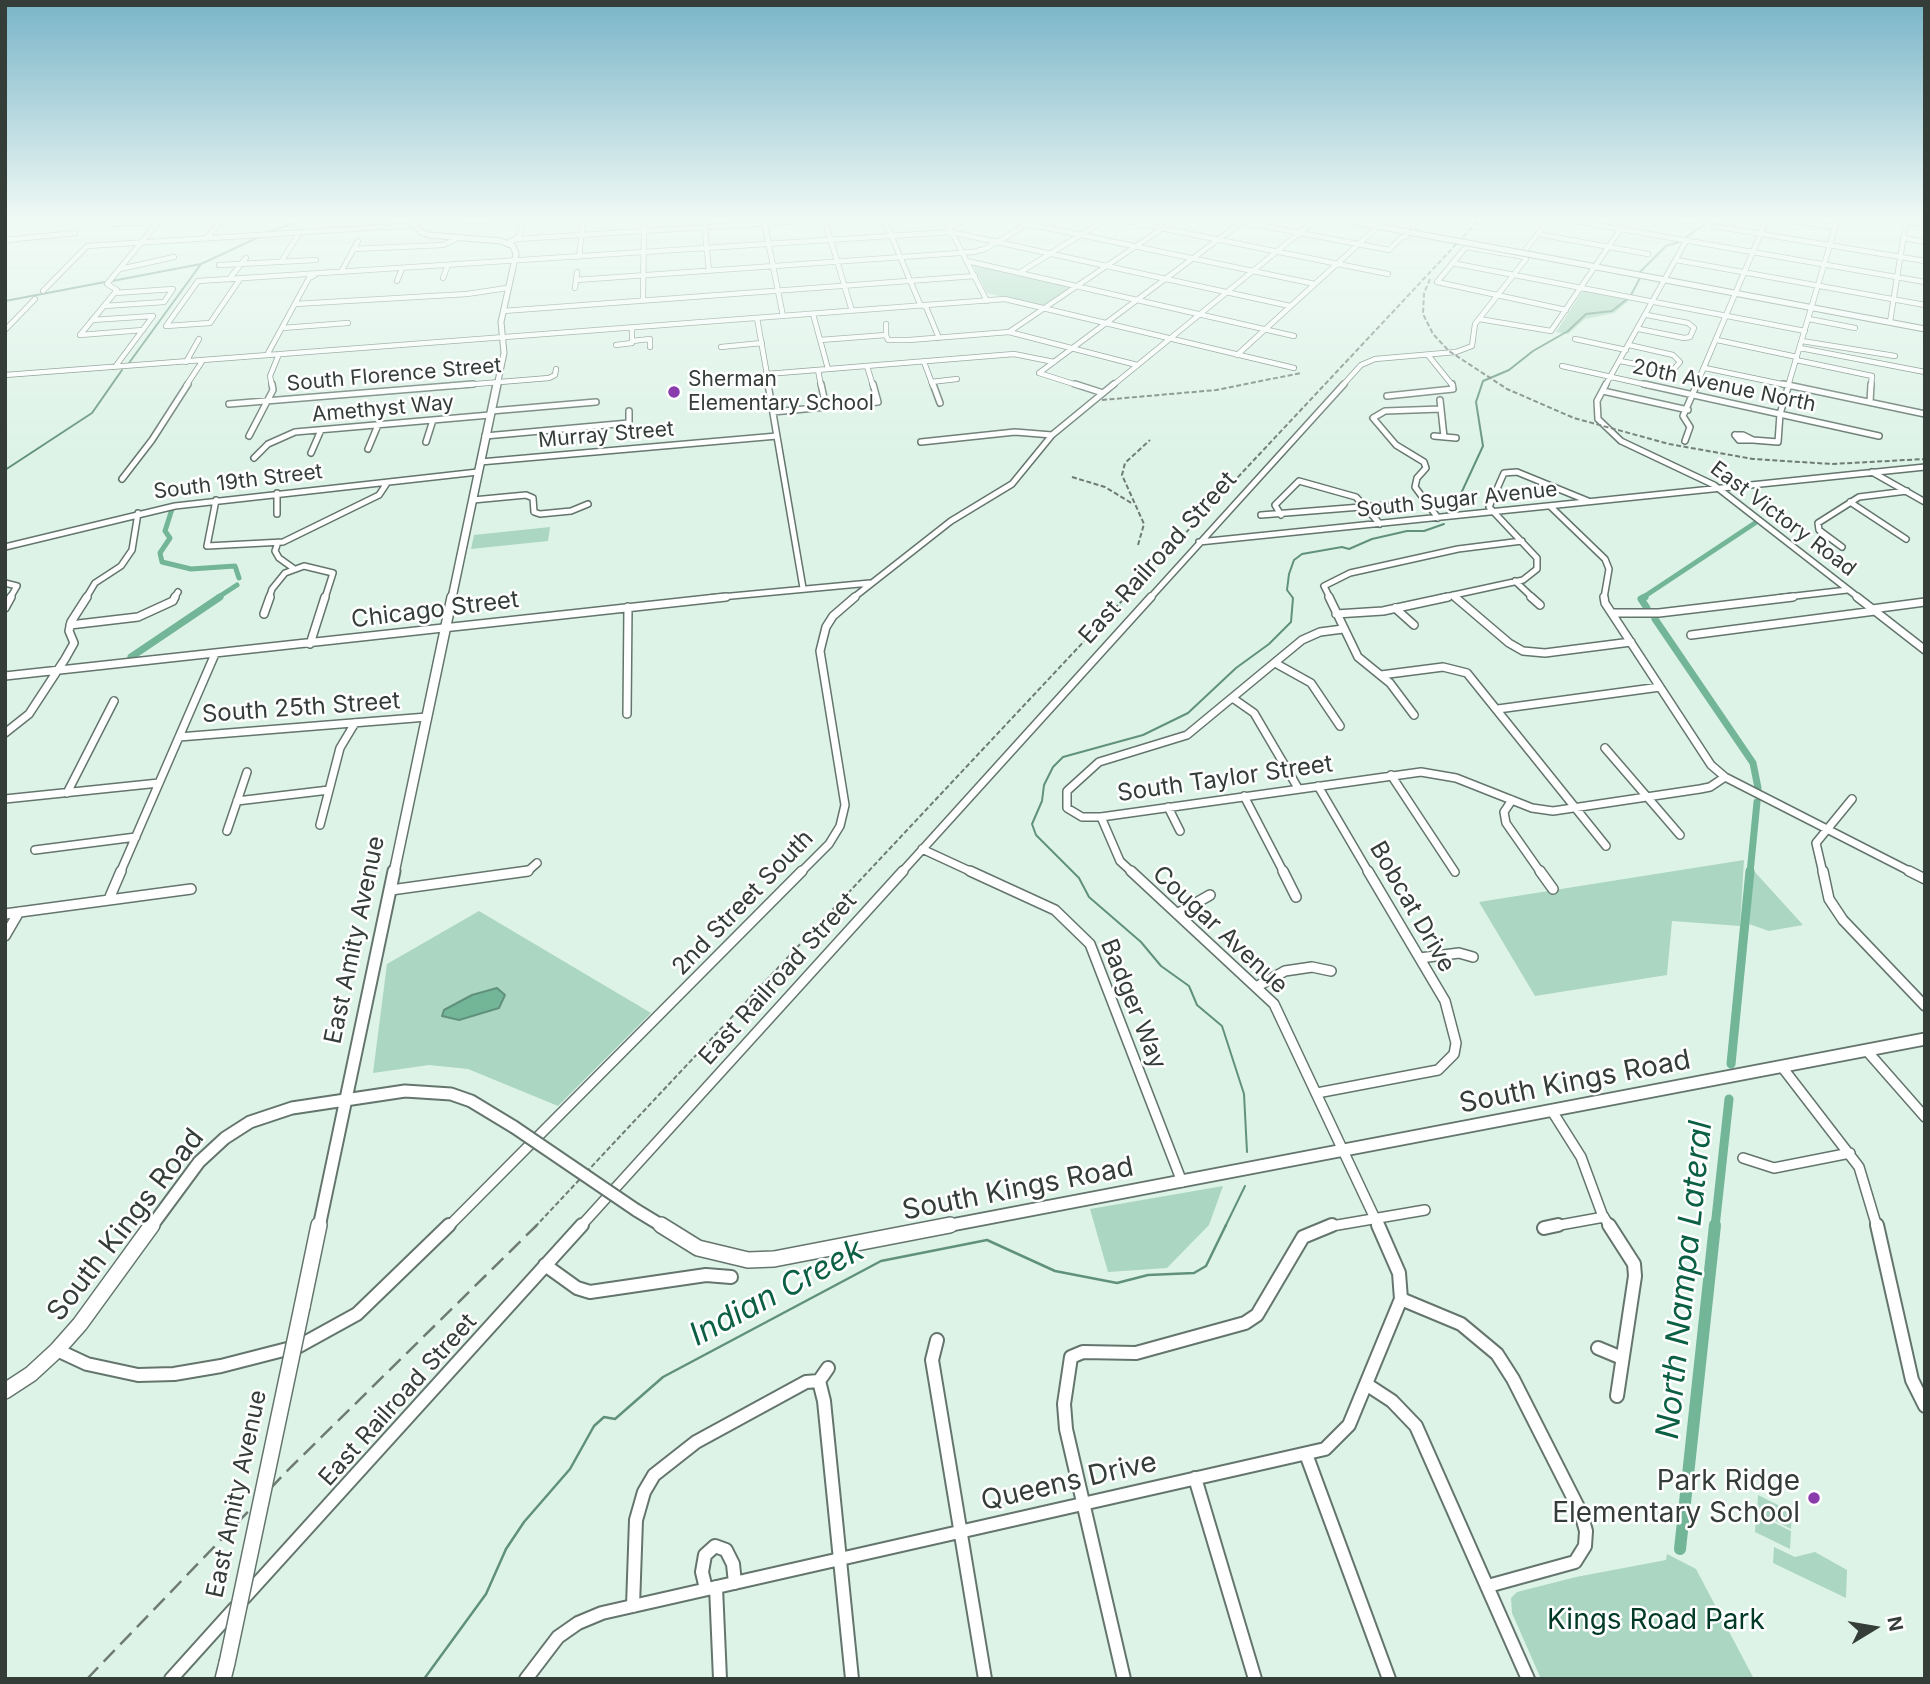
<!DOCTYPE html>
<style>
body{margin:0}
#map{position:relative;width:1930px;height:1684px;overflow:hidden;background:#def3e8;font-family:Inter,sans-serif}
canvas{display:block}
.frame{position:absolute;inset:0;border:7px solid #353d39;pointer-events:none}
.north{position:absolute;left:1839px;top:1593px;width:70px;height:70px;-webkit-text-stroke:5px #fff;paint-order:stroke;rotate:79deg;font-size:19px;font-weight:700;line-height:28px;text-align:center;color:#353d39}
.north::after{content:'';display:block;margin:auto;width:24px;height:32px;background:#353d39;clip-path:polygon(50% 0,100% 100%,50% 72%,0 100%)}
</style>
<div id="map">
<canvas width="1930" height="1684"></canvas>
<div class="frame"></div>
<div class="north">N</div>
</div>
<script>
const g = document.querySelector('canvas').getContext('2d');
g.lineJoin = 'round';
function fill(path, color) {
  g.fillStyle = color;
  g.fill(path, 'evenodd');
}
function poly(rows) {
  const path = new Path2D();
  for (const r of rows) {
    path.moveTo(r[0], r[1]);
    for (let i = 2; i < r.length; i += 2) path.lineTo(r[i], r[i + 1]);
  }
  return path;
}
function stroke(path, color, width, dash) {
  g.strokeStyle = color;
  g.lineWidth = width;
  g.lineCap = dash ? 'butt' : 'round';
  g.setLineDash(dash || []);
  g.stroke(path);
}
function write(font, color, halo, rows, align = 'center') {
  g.font = font + ' Inter,sans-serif';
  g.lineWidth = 5;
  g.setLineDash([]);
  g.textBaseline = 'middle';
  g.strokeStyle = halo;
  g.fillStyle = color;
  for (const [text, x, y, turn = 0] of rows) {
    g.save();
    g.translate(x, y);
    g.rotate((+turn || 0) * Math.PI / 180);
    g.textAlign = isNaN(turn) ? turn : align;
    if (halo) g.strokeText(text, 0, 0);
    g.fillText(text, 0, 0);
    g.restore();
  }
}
const green = poly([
 [972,264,1072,287,1043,307,987,293],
 [1584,289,1631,299,1614,313,1585,319,1568,334,1556,332],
 [550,527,548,541,471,549,474,535],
 [1744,860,1740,926,1672,921,1667,975,1535,996,1479,902],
 [1754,871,1803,925,1769,931,1749,924],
 [479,911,651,1013,558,1106,468,1069,429,1065,373,1073,387,964],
 [1223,1186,1209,1225,1167,1268,1108,1272,1090,1209],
 [1758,1495,1792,1512,1791,1529,1757,1512],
 [1756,1514,1791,1531,1790,1549,1755,1532],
 [1774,1547,1795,1557,1815,1552,1847,1570,1846,1598,1773,1563],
 [1667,1554,1696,1569,1754,1679,1541,1679,1512,1613,1511,1598,1517,1592,1576,1577,1666,1560]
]);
const water = poly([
 [497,988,505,995,499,1008,459,1020,442,1016,444,1010,472,995,497,988]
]);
const streamFar1 = poly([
 [270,232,298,221],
 [1685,238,1709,221],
 [1640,272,1666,246,1679,242],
 [112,281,201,264],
 [1631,295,1640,278],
 [5,301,105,282],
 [129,363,201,264,259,237],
 [5,470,92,413,122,370],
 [1447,513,1458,500,1483,446,1476,402,1483,381,1509,370,1533,351,1568,331,1586,314,1612,311,1626,300],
 [1247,1152,1244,1094,1222,1026,1197,1005,1189,986,1161,966,1141,942,1089,897,1079,878,1036,835,1032,824,1042,801,1044,785,1053,767,1063,757,1143,735,1188,713,1236,668,1269,644,1291,622,1293,598,1287,590,1289,574,1294,560,1302,554,1342,547,1349,549,1372,539,1407,531,1424,531,1444,524],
 [1225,1227,1245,1186]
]);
const stream = poly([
 [424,1679,486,1594,506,1549,524,1522,570,1469,594,1426,604,1417,615,1419,663,1377,881,1261,987,1240,1055,1271,1117,1283,1148,1275,1194,1273,1206,1266,1226,1225]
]);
const canalFar3 = poly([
 [172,509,165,531,170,538,160,553,162,562,191,569,235,566,239,578],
 [217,598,237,585],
 [1642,598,1755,523]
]);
const canalFar2 = poly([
 [1645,597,1641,599,1647,608],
 [1655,619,1753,763,1758,788],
 [131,657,220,597],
 [1750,873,1757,802]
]);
const canalFar1 = poly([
 [1731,1064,1750,871],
 [1715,1227,1729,1099]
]);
const canal = poly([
 [1680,1549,1715,1225]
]);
const minorFar4 = poly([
 [462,221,489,221],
 [704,221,709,271],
 [764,221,783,316],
 [825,221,852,311],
 [885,221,920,304,926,307,939,338],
 [946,221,987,301],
 [1014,221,1315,284],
 [1126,221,1388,274],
 [1238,221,1389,250,1401,238,1414,233,1413,226,1418,221],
 [1574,221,1925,282],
 [1682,221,1695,221],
 [1794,221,1836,227],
 [113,224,158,222],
 [1713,226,1925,261],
 [949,228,963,221],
 [1538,234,1648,254],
 [207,238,221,221],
 [1903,238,1925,242],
 [517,239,801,221],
 [5,240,75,233],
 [508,243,519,237,523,221],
 [354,249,443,245,458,238],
 [579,257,583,221],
 [1525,257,1466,247,1437,282,1566,310],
 [1676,260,1925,305],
 [967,261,1294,336],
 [281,262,300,232],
 [1452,263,1805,331],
 [219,265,316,260],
 [120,269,174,257],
 [341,272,358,241],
 [1019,273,1103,221],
 [443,278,448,265],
 [229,279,246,258],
 [240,279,210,323,166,326,198,281,951,232,1290,306],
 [576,280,973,252,985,249,1033,221],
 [397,281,402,269],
 [575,288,577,272],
 [43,291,87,246,414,225],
 [643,300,644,221],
 [295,304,467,294,507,288],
 [104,306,164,302,173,289,115,293],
 [503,311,975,276],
 [813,314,828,369],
 [757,318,769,386],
 [1479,319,1551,331,1626,221],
 [1809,319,1855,328],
 [92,320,153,316],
 [1890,322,1906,221],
 [886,324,886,335],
 [282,328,348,323],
 [1639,329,1684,338,1690,337,1694,328,1688,323,1647,315],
 [5,330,35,299],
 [143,330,80,335,117,290,107,284,159,221],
 [1009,332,1173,221],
 [1575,339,1626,350],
 [820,340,886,335,888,340,909,340,1009,332,1137,365],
 [1717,340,1797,357],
 [632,341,650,339,650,347],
 [1802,341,1895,356],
 [616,345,632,343,632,328],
 [721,347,762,343],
 [1800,348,1925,372],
 [267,355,309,278,315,275],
 [1237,355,1384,221],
 [1428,355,1453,386],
 [1796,360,1872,376,1871,386],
 [1620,361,1666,370,1674,369,1680,362,1673,355,1629,345],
 [186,362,199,339],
 [924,362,933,386],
 [867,366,873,386],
 [1562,366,1652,386],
 [115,367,153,316],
 [1705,368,1791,386],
 [818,370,821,386],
 [767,374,1014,354,1054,362],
 [5,375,1005,299,1294,368],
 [931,382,957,379],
 [186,386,203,360],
 [272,386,270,376,279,354],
 [451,386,549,378,555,375,556,369],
 [1080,386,1039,373,1243,221],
 [1112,386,1314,221],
 [1342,386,1361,365,1375,359,1456,352,1472,346,1475,324,1526,259,1526,249,1548,221],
 [1605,386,1686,241],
 [1696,386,1766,221],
 [1788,386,1837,221]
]);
const minorFar3 = poly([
 [768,384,803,588],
 [821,384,826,407],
 [933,384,940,403],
 [1075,384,1103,393],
 [1606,384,1597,401,1598,419,1621,441,1714,485,1859,598],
 [1644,384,1879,436],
 [1783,384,1925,414],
 [1603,391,1688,410],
 [1387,396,1453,389,1452,384],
 [1440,400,1444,437],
 [1870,402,1871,384],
 [229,404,473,384],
 [491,411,596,402],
 [773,412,878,402,873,384],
 [1735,435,1743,435,1753,440,1739,440,1735,435],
 [249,436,273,390,272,384],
 [485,436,629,423,629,411],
 [1434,436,1456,438],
 [1753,440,1778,442,1780,414,1789,384],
 [1685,441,1690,427,1683,416,1697,384],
 [426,442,433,420],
 [921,442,1015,432,1052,435],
 [368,449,378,425],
 [311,453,321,430],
 [254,458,268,444,295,432,490,415],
 [480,462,777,436],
 [1872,472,1925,502],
 [122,479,152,440,188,384],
 [277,493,277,514],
 [216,500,207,546,283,542,379,495,387,483],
 [473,500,526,495,533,498,534,512,540,514,571,511,588,504],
 [1850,502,1906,539],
 [1550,506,1605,559,1609,569,1604,598],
 [1261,515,1386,505],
 [1281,515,1275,505,1299,481,1356,497,1380,524],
 [1438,518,1415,487,1417,478,1426,468,1424,462,1396,445,1373,418,1385,411,1441,409],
 [278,542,275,551,279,558,293,568],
 [1199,542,1925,467],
 [5,547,175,506,478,472],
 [1842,547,1819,530,1818,523,1859,497,1907,491],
 [1515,581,1533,598],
 [5,583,17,586,10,598],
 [1453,595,1457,598],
 [86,598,95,583,121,566,132,550,138,513],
 [174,598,178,592],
 [269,598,272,589,285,573,304,566,333,573,325,598],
 [710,598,870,583],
 [853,598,951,521,1012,484,1052,435,1114,384],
 [1150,598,1344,384],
 [1330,598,1324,586,1350,573,1458,549,1522,541],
 [1440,598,1523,580,1537,569,1537,558,1489,507,1504,473,1517,472,1588,501],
 [1778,598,1847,590]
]);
const minorFar2 = poly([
 [1329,597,1358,657,1390,683,1414,715],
 [1455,597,1509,643,1523,651,1545,653,1631,642],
 [1531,597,1540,605],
 [1604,597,1605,603,1711,765,1725,777,1913,873],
 [1857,597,1925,650],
 [5,608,11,597],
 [1395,608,1414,625],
 [1872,609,1925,602],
 [1612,613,1659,613,1793,597],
 [264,614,270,597],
 [1336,614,1383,611,1448,597],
 [70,625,138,617,173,601,175,597],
 [1343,629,1320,632,1302,640,1187,735,1099,762,1067,791,1067,808,1082,817,1101,817,1421,772,1456,778,1532,808,1553,811,1700,789,1710,787,1725,777],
 [1691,635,1875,611],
 [310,644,325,597],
 [1275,663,1311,683,1340,726],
 [1381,675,1443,667,1467,673,1606,846],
 [5,676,726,597],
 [1234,699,1254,713,1298,788],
 [1498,709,1660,687],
 [627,714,628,607],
 [5,733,29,714,65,659,74,643,69,631,71,622,87,597],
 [179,737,427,717],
 [1605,748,1680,835],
 [1391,775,1455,872],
 [1318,786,1369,873],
 [67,793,114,701],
 [1244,796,1284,873],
 [5,799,159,783],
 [1512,800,1504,812,1506,823,1541,873],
 [237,801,329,790],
 [1168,807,1180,831],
 [1101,817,1120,861,1133,873],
 [320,825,340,748,355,723],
 [227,831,247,772],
 [922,849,974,873],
 [35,850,136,837],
 [120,873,215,654],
 [515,873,528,871,537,863],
 [800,873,829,844,840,826,845,805,820,651,826,627,833,616,855,597],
 [901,873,1151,597],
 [1823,873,1816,843,1852,799]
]);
const minorFar1 = poly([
 [970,871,1055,910,1090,944,1182,1182],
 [1131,871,1274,1004,1379,1227],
 [1283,871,1296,897],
 [1540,871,1553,889],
 [1823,871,1829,899,1843,920,1925,1006],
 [1909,871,1925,879],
 [391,890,528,871],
 [109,899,121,871],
 [5,914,191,889],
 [1177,914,1210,895],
 [5,936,19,912],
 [1420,958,1459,953,1473,957],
 [1256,987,1285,971,1312,967,1331,971],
 [1867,1051,1925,1117],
 [1782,1067,1859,1167,1877,1227],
 [1317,1093,1438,1070,1454,1054,1456,1043,1445,1001,1368,871],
 [1552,1111,1581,1157,1602,1214,1610,1227],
 [1743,1158,1774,1168,1850,1153],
 [448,1227,802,871],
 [580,1227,903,871],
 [1326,1227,1425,1210],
 [1549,1227,1604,1217]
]);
const minor = poly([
 [1609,1225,1634,1264,1635,1276,1617,1396],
 [1877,1225,1912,1380,1925,1406],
 [1544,1228,1558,1225],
 [545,1265,577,1288,590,1292,706,1275,731,1277],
 [1401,1299,1461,1324,1497,1354,1513,1379,1581,1513,1586,1531,1585,1546,1575,1562,1488,1586],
 [937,1340,932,1360,985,1679],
 [1598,1348,1622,1358],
 [57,1350,87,1364,138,1375,174,1374,221,1366,299,1346,357,1314,449,1225],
 [819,1381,828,1368],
 [1366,1384,1392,1401,1416,1426,1528,1679],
 [1306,1454,1389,1679],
 [1195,1478,1255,1679],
 [716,1587,720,1679],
 [706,1589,702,1572,705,1555,715,1546,726,1550,733,1564,735,1583],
 [244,1598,582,1225],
 [633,1606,636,1520,644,1492,654,1475,696,1442,806,1382,819,1381,824,1401,852,1679],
 [171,1679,235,1608],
 [526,1679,558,1637,578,1623,602,1613,1325,1449,1349,1425,1401,1299,1399,1273,1378,1225],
 [1124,1679,1066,1429,1064,1404,1071,1357,1083,1352,1136,1353,1245,1323,1257,1315,1303,1237,1332,1225]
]);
const majorFar4 = poly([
 [412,221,421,232,429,235,501,241,513,246,516,254,501,322,504,353,497,386],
 [1350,221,1408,232],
 [1907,221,1925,224],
 [1533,255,1925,329]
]);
const majorFar3 = poly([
 [452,598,497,384]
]);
const majorFar2 = poly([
 [394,873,452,597]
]);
const majorFar1 = poly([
 [636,1210,664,1227],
 [151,1227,199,1162,225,1138,250,1122,292,1108,405,1091,451,1094,471,1101,514,1127],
 [319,1227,394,871],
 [941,1227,1925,1039]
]);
const major = poly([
 [661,1225,698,1248,748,1260,774,1259,950,1225],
 [302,1307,319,1225],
 [5,1391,31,1374,57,1350,80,1324,152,1225],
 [223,1679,227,1663]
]);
const railFar1 = poly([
 [1430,279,1424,293,1423,314,1433,334,1449,351,1507,389,1574,418,1669,444,1753,459,1832,464,1925,459],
 [1102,400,1216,390,1301,373],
 [1072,477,1105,487,1133,504],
 [1138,545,1144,524,1122,475,1125,463,1150,440],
 [535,1227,1478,221]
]);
const rail = poly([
 [87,1679,291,1467,537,1225]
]);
const majorBridgeFar2 = poly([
 [1408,232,1533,255]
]);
const majorBridgeFar1 = poly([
 [514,1127,636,1210]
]);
const majorBridge = poly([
 [227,1663,302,1307]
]);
const markers = [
 [674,392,7,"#8a3bac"],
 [1814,1498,7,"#8a3bac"]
];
const farStreetnames = [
 ["South Florence Street",394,375,-5],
 ["20th Avenue North",1724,386,12],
 ["Amethyst Way",383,409,-5],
 ["Murray Street",606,435,-5],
 ["South 19th Street",238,482,-7],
 ["South Sugar Avenue",1457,500,-6],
 ["East Victory Road",1783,519,37]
];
const farPoinames = [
 ["Sherman",688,380],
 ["Elementary School",688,404]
];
const streetNames = [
 ["East Railroad Street",1158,558,-48],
 ["Chicago Street",435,610,-7],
 ["South 25th Street",301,708,-4],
 ["South Taylor Street",1225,779,-8],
 ["2nd Street South",743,903,-46],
 ["Bobcat Drive",1412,907,60],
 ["Cougar Avenue",1220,930,43],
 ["East Amity Avenue",355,940,-78],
 ["East Railroad Street",778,979,-48],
 ["Badger Way",1133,1004,68],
 ["East Railroad Street",398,1400,-48],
 ["East Amity Avenue",237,1494,-78]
];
const nearStreetnames = [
 ["South Kings Road",1575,1082,-11],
 ["South Kings Road",1018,1189,-11],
 ["South Kings Road",126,1225,-52],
 ["Queens Drive",1069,1482,-13]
];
const nearPoinames = [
 ["Park Ridge",1800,1482],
 ["Elementary School",1800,1514]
];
const nearParknames = [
 ["Kings Road Park",1656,1621]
];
const nearWaternames = [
 ["North Nampa Lateral",1685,1280,-84],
 ["Indian Creek",777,1293,-28]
];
fill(green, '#abd6c1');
fill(water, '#73b597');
stroke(water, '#60917b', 2);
stroke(streamFar1, '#60917b', 2);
stroke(stream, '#60917b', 2.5);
stroke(canalFar3, '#73b597', 5);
stroke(canalFar2, '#73b597', 7);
stroke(canalFar1, '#73b597', 9);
stroke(canal, '#73b597', 12);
stroke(minorFar4, '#64756d', 6);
stroke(minorFar3, '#64756d', 8);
stroke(minorFar2, '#64756d', 10);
stroke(minorFar1, '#64756d', 12);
stroke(minor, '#64756d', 16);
stroke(majorFar4, '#64756d', 7);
stroke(majorFar3, '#64756d', 10);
stroke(majorFar2, '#64756d', 12);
stroke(majorFar1, '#64756d', 15);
stroke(major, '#64756d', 18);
stroke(minorFar4, '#fff', 4.5);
stroke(minorFar3, '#fff', 5);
stroke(minorFar2, '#fff', 7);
stroke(minorFar1, '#fff', 9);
stroke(minor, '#fff', 12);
stroke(majorFar4, '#fff', 5);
stroke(majorFar3, '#fff', 7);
stroke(majorFar2, '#fff', 9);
stroke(majorFar1, '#fff', 11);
stroke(major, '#fff', 15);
stroke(railFar1, '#6e7b74', 2, [5, 2.5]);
stroke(rail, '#6e7b74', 2.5, [16, 8]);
stroke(majorBridgeFar2, '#64756d', 7, []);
stroke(majorBridgeFar1, '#64756d', 15, []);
stroke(majorBridge, '#64756d', 18, []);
stroke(majorBridgeFar2, '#fff', 5);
stroke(majorBridgeFar1, '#fff', 11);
stroke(majorBridge, '#fff', 15);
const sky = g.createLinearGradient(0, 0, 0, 456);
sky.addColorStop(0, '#79b4c8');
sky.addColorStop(0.48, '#f0faf5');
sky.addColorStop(1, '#f0faf500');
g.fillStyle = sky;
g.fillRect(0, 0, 1930, 456);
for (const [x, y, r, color] of markers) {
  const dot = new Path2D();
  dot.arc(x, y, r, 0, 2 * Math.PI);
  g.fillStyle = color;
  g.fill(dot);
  stroke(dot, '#fff', 2.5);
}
write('21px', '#353d39', '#fff', farStreetnames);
write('21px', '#353d39', '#fff', farPoinames, 'left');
write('24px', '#353d39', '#fff', streetNames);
write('28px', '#353d39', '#fff', nearStreetnames);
write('28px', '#353d39', '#fff', nearPoinames, 'right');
write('28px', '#003a27', '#fff', nearParknames);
write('italic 32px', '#0b6044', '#fff', nearWaternames);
</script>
